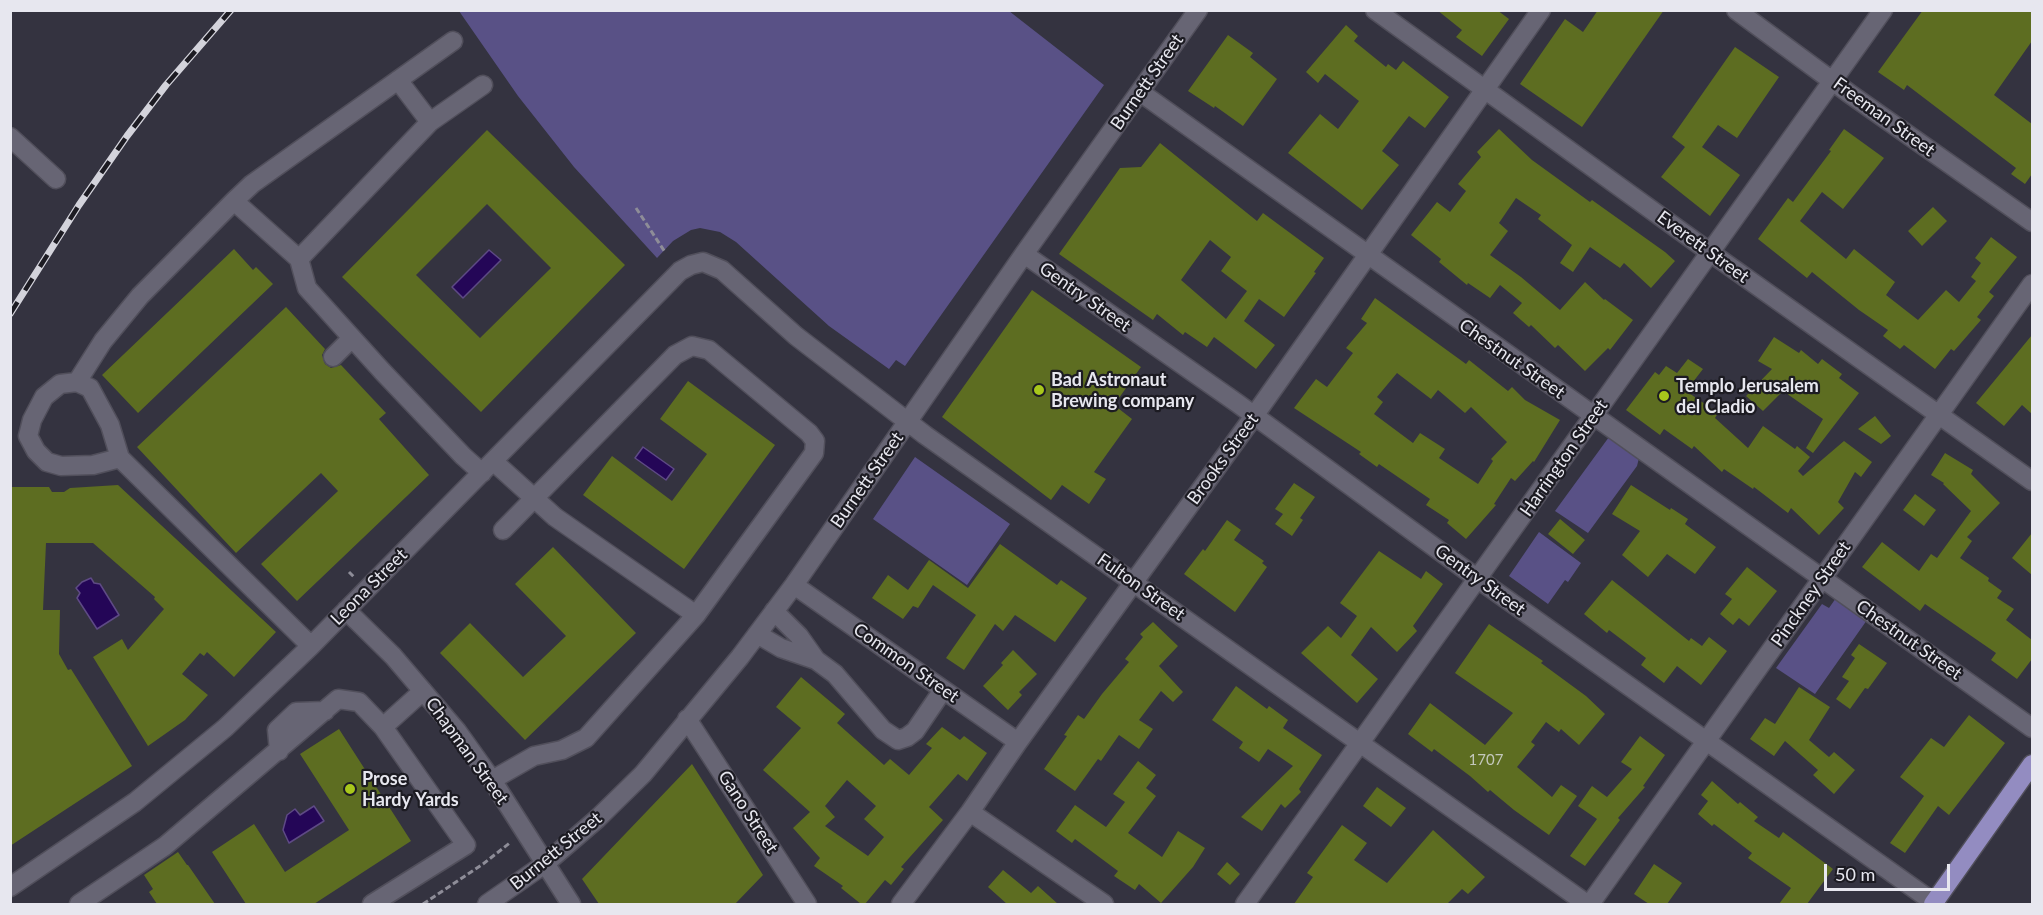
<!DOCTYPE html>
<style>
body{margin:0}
#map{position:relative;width:2043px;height:915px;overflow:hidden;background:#343340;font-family:Lato,sans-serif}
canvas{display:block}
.frame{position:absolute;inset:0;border:12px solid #e7e7ef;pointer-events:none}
.scale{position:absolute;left:1824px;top:864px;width:126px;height:27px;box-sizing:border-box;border:3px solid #e7e7ef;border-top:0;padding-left:8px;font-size:18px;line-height:21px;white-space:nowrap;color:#e7e7ef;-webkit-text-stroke:4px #1c1b22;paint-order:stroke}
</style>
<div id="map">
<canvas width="2043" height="915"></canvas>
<div class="frame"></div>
<div class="scale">50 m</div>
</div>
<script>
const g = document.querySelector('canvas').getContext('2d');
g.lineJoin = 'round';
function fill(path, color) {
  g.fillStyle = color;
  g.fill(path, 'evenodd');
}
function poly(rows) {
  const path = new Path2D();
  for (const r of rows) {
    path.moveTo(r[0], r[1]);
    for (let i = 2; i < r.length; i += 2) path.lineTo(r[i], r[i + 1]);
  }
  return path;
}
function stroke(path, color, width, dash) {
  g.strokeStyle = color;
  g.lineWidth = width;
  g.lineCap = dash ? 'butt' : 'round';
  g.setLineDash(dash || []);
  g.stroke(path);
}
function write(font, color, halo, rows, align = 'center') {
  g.font = font + ' Lato,sans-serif';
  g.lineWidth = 4.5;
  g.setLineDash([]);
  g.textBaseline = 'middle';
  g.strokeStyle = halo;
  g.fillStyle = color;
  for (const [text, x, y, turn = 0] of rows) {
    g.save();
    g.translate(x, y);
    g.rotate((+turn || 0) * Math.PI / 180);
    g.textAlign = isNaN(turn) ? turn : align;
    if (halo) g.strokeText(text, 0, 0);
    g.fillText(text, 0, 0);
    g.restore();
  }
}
const green = poly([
 [459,11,1009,11,1104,85,905,366,896,360,889,369,829,326,736,242,720,232,700,228,691,230,673,241,657,258,574,167,518,96],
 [1609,437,1639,458,1637,466,1588,533,1555,511],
 [915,457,1010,524,967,585,873,519],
 [1539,532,1581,563,1568,582,1565,580,1548,604,1509,576],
 [1836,598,1867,620,1815,694,1776,668,1822,604,1829,608]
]);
const water = poly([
 [489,250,501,260,463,298,452,287,489,250],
 [643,447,674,469,666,480,635,458,643,447],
 [91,578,94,583,100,584,119,615,97,629,77,598,80,593,76,588,82,582,91,578],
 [314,806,324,821,289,843,283,830,287,815,295,809,300,815,314,806]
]);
const building = poly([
 [1437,10,1497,10,1509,19,1482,56,1456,37,1462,30],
 [1598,10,1664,10,1582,127,1520,84,1565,19,1583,32],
 [1923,10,2032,10,2032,41,1994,95,2032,124,2032,174,2025,184,2011,174,2016,168,1907,85,1904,90,1878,72],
 [1346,25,1358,36,1354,41,1386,67,1388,64,1396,70,1403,61,1449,97,1425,128,1409,116,1382,151,1399,165,1362,210,1288,153,1320,114,1338,129,1359,101,1325,74,1318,83,1306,72],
 [1228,35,1253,53,1250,57,1277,79,1243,126,1215,106,1214,108,1188,91],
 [1735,47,1779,77,1737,138,1718,125,1702,147,1740,175,1710,216,1661,177,1685,147,1672,137],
 [1499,129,1532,160,1590,202,1592,200,1665,252,1675,261,1651,288,1624,263,1620,268,1590,247,1573,272,1560,263,1572,245,1538,219,1541,215,1516,198,1499,223,1508,231,1490,255,1521,277,1560,310,1585,282,1604,300,1605,299,1633,320,1610,350,1608,348,1585,371,1558,345,1555,348,1531,325,1529,327,1513,313,1522,303,1500,285,1490,298,1468,283,1467,285,1439,262,1441,259,1411,235,1437,202,1450,212,1466,191,1458,184,1481,157,1477,152],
 [1844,129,1884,158,1843,209,1822,192,1800,221,1846,259,1854,249,1895,282,1886,295,1918,320,1946,290,1959,302,1976,281,1971,277,1981,263,1975,258,1991,237,2017,257,1989,292,1994,296,1977,317,1981,320,1954,351,1951,349,1935,369,1904,345,1900,349,1883,336,1888,330,1859,310,1812,272,1807,278,1758,239,1788,198,1793,202,1831,151,1829,150],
 [487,130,625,265,481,412,342,277],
 [487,204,551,268,480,338,416,275],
 [1160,143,1257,221,1263,213,1324,258,1314,272,1316,273,1284,317,1259,299,1244,321,1275,345,1256,369,1214,337,1207,347,1185,332,1183,335,1157,314,1153,320,1059,254,1120,168,1141,167],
 [1210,240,1231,257,1221,271,1247,291,1226,319,1181,280],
 [1933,207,1947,221,1922,246,1908,231],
 [234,249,253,270,256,267,273,284,138,413,102,375],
 [1032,290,1141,367,1114,405,1132,419,1094,472,1106,479,1089,504,1062,485,1051,500,942,417],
 [1375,298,1466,364,1469,360,1508,391,1512,387,1525,400,1560,420,1534,462,1533,461,1515,481,1511,478,1494,504,1496,505,1466,539,1447,523,1449,520,1426,505,1430,499,1379,464,1377,467,1359,454,1361,452,1294,408,1316,379,1327,387,1353,353,1346,348,1367,323,1361,319],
 [1397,373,1431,399,1438,390,1465,413,1471,407,1507,442,1491,459,1493,461,1478,484,1439,458,1445,449,1420,433,1413,443,1374,414,1383,402,1377,397],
 [286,307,325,349,322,355,325,364,331,368,341,365,386,413,379,419,429,475,297,601,261,564,338,491,321,473,236,553,137,447],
 [2032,335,2032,414,2022,405,2004,426,1976,403],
 [1774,337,1799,353,1801,350,1818,364,1822,359,1842,374,1839,378,1859,393,1813,453,1806,448,1823,419,1783,391,1763,411,1746,396,1772,369,1758,361],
 [1688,359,1703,369,1686,391,1718,413,1715,418,1748,448,1763,426,1795,449,1797,446,1810,457,1798,471,1803,476,1844,441,1872,462,1861,477,1855,472,1838,502,1844,508,1819,535,1791,508,1788,513,1754,487,1753,489,1724,469,1722,472,1694,446,1692,449,1664,429,1660,435,1626,410,1655,372,1659,375,1666,366,1677,373],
 [688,381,775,445,684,569,583,495,612,456,672,501,707,454,660,419],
 [1875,416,1891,436,1881,444,1858,429],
 [1945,453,1973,470,1971,474,2000,503,1967,537,1972,541,1960,558,1989,578,1988,581,2002,591,1997,598,2014,609,2006,620,2032,640,2032,659,2017,679,1991,660,1996,653,1925,604,1920,611,1862,567,1882,542,1919,571,1931,554,1937,558,1971,511,1943,484,1944,483,1931,475],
 [1294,483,1315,497,1300,518,1303,520,1292,536,1275,524,1283,514,1275,509],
 [118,485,276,632,234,677,207,652,204,656,200,653,182,674,208,695,185,720,148,746,93,657,122,639,128,650,164,609,154,599,155,597,93,543,46,543,43,610,60,610,59,654,68,670,71,669,132,766,10,846,10,487,49,487,52,492,64,492,70,488],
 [1631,485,1670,510,1671,508,1688,519,1685,524,1716,547,1695,574,1667,554,1648,577,1622,555,1640,531,1612,514],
 [1915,494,1936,510,1924,526,1903,510],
 [1560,519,1585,540,1573,554,1548,534],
 [1227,520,1241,530,1234,540,1264,561,1262,563,1267,567,1235,612,1184,574,1203,549,1205,551],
 [2032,533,2032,575,2012,558],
 [1000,544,1057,585,1061,580,1087,598,1055,642,1015,615,1003,631,995,624,964,670,946,658,976,615,933,585,918,608,913,606,903,619,872,598,888,575,908,590,929,560,968,588],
 [553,547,636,633,525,740,440,653,470,623,523,677,566,636,515,584],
 [1379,551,1421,579,1426,571,1443,584,1413,626,1417,631,1397,652,1371,627,1351,655,1378,679,1357,703,1301,653,1328,626,1341,638,1357,616,1340,603],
 [1747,567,1777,591,1749,626,1739,618,1733,625,1720,614,1732,599,1725,594],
 [1612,580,1689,641,1691,638,1702,646,1709,637,1727,651,1701,685,1677,666,1664,683,1641,665,1646,658,1609,630,1607,633,1584,614],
 [1153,622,1178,646,1159,666,1183,692,1173,702,1161,691,1139,720,1153,729,1139,749,1119,735,1101,761,1098,759,1075,791,1044,769,1067,736,1064,735,1078,715,1084,719,1102,694,1129,662,1125,659,1143,637,1140,634],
 [1489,624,1543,661,1541,663,1586,696,1605,714,1579,745,1561,729,1559,732,1546,722,1531,742,1535,745,1517,767,1552,797,1561,785,1577,796,1549,835,1514,810,1490,790,1488,792,1470,776,1434,749,1432,752,1408,734,1430,703,1485,745,1513,713,1455,673],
 [1859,644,1887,663,1868,689,1865,688,1850,709,1836,699,1849,681,1842,677,1855,658,1851,655],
 [1013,650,1037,674,1019,692,1022,695,1008,710,983,686,1003,665,1001,663],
 [801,677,845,714,837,723,884,765,890,759,909,775,932,748,926,744,942,727,960,740,964,736,987,753,967,781,958,774,929,807,943,820,901,867,904,869,891,885,885,880,865,904,861,904,841,888,843,886,814,866,820,858,793,828,810,812,763,770,801,728,776,707],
 [847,780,876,806,864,819,884,837,868,856,825,826,835,817,825,806],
 [1236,686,1267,709,1269,706,1288,720,1283,728,1322,755,1299,789,1301,792,1285,808,1281,804,1262,831,1241,817,1293,766,1268,749,1259,762,1239,748,1243,742,1212,720],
 [1799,687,1830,707,1809,740,1829,757,1834,752,1855,770,1834,794,1813,775,1818,770,1785,741,1774,756,1750,739,1765,718,1775,724],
 [1969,715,2005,743,1949,815,1938,806,1905,853,1890,843,1924,796,1900,777,1931,738,1944,747],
 [339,729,411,841,314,904,246,904,212,852,254,824,285,872,349,830,300,754],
 [1640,736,1665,755,1643,786,1645,787,1618,818,1620,820,1585,866,1570,856,1597,819,1578,806,1592,786,1607,797,1632,769,1621,762],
 [1138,761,1156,775,1146,788,1156,796,1128,833,1162,857,1178,831,1205,848,1193,867,1161,903,1139,884,1135,890,1114,876,1118,871,1075,839,1072,843,1056,831,1075,805,1106,827,1125,802,1113,794],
 [692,764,763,875,735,904,599,904,582,879],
 [1712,781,1738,804,1740,802,1758,817,1754,821,1779,838,1783,832,1833,869,1807,904,1779,904,1791,888,1748,858,1752,853,1714,824,1712,826,1698,814,1708,801,1701,795],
 [1377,787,1406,808,1391,827,1363,806],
 [1342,825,1367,843,1354,860,1387,883,1433,830,1485,877,1468,894,1462,889,1447,904,1294,904,1313,877,1307,873],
 [178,852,187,865,188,865,215,904,157,904,149,892,153,889,144,875],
 [1227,862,1240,874,1230,885,1217,874],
 [1654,864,1682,883,1667,904,1649,904,1634,894],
 [1003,870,1031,893,1038,886,1058,904,1007,904,988,887]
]);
const path = poly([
 [636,208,665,252],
 [349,572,355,578],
 [423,904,483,864,511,842]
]);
const minor = poly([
 [1375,10,1711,253,2032,481],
 [1736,10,1850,94,2032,222],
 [398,80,430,122],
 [1140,92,2032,728],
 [10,137,56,179],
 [234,201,299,259],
 [1024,254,1237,403,1478,579,1936,904],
 [333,357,352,338],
 [77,382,103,341,140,296,234,201,252,184,453,41],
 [120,458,93,465,61,466,47,462,36,451,28,436,32,420,44,397,60,384,77,382,90,388,110,425,120,458,311,646],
 [493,461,555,517,696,615],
 [482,473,463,456,382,371,307,288,299,259,430,122,483,85],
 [794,585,1018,742],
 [346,610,393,656,457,731,492,780,571,904],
 [774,611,799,636,816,660],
 [757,634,781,648,816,660,835,674,883,730,898,740,907,737,915,731,943,690],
 [687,719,807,904],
 [383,727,423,691],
 [279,751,277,730,296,712,325,711],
 [492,780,534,756,562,750,586,738,696,615,814,453,815,441,809,433,709,350,692,346,675,355,503,530],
 [970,812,1104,904],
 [10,887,135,802,225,728,311,646,680,271,691,265,703,262,722,270,796,336,925,435,1587,904],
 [79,904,165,846,338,699,359,702,383,727,466,845,372,904],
 [487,904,546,863,597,819,643,774,740,657,794,585,1024,254,1198,10],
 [901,904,970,812,1018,742,1254,416,1541,10],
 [1245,904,1883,10],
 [1590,904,2032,284]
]);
const major = poly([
 [1933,904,2032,764]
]);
const rail = poly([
 [10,314,79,205,127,136,166,85,231,10]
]);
const markers = [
 [1039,390,6,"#a8c71b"],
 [1664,396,6,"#a8c71b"],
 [350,789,6,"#a8c71b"]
];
const numberNames = [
 ["1707",1486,760]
];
const streetNames = [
 ["Burnett Street",1147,82,-55],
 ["Freeman Street",1884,117,36],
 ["Everett Street",1703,247,36],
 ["Gentry Street",1085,297,35],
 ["Chestnut Street",1512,359,35],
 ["Harrington Street",1564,458,-55],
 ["Brooks Street",1223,459,-54],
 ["Burnett Street",867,480,-55],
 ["Gentry Street",1480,580,36],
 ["Leona Street",369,587,-45],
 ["Fulton Street",1141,587,35],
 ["Pinckney Street",1811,594,-55],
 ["Chestnut Street",1909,640,35],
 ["Common Street",906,663,35],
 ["Chapman Street",467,751,54],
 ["Gano Street",748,812,57],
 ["Burnett Street",556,851,-39]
];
const poiNames = [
 ["Bad Astronaut",1051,380],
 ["Brewing company",1051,401],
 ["Templo Jerusalem",1676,386],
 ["del Cladio",1676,407],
 ["Prose",362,779],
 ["Hardy Yards",362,800]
];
fill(green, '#595186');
fill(water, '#240657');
stroke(water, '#5e4a85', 1.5);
fill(building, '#5d6d21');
stroke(minor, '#514f5b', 21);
stroke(major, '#514f5b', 21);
stroke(path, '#8e8d98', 3, [6, 3]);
stroke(minor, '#676574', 18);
stroke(major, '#938cc1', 18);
stroke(rail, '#d3d3db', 7);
stroke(rail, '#1c1b22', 4.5, [14]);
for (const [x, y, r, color] of markers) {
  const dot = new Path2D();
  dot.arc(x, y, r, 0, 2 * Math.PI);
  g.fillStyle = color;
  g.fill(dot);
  stroke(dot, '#1c1b22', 2);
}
write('15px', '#c4c8bc', null, numberNames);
write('18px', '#e7e7ef', '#1c1b22', streetNames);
write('bold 18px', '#e7e7ef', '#1c1b22', poiNames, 'left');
</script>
